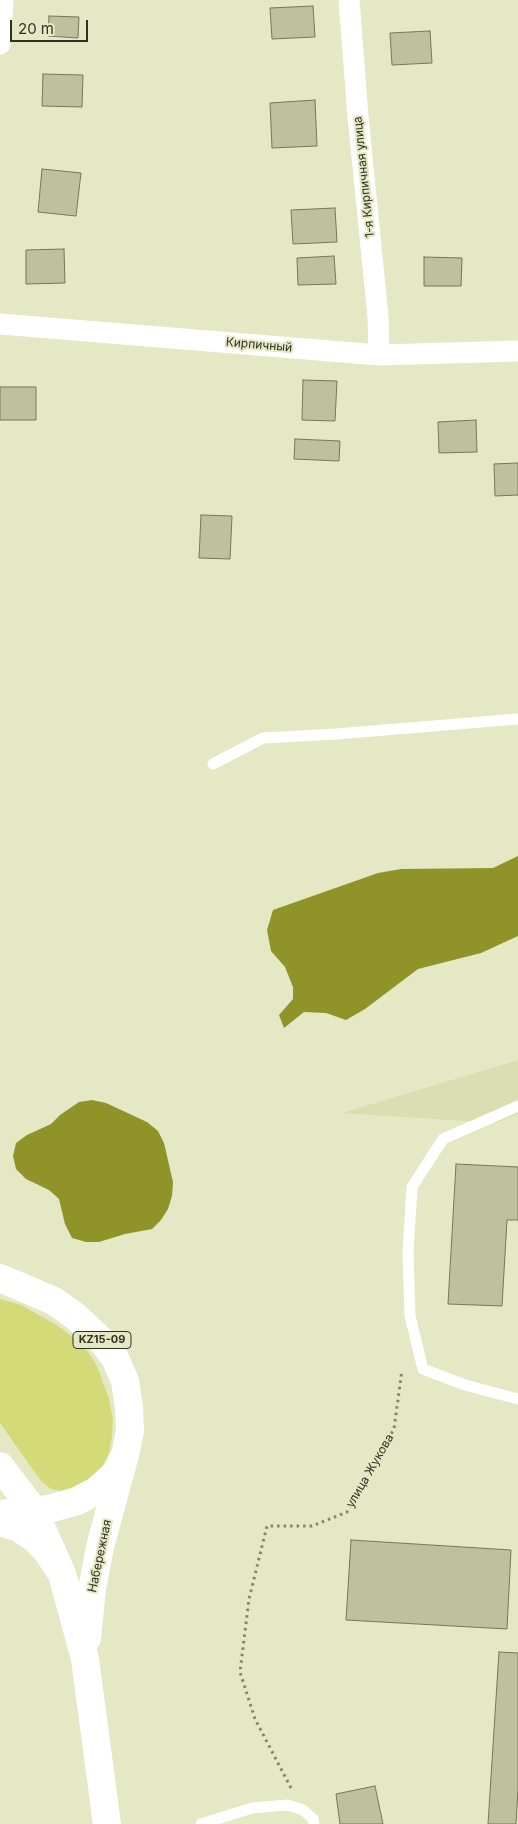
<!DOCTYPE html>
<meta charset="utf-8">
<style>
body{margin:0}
#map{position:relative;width:518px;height:1824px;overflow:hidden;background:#e4e8c4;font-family:Inter,sans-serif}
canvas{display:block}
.scale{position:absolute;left:10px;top:20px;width:78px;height:22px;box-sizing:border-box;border:2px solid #313224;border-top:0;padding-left:6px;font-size:15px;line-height:18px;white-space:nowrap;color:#313224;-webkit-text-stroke:4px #e4e8c4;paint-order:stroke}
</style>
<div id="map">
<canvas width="518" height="1824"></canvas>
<div class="scale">20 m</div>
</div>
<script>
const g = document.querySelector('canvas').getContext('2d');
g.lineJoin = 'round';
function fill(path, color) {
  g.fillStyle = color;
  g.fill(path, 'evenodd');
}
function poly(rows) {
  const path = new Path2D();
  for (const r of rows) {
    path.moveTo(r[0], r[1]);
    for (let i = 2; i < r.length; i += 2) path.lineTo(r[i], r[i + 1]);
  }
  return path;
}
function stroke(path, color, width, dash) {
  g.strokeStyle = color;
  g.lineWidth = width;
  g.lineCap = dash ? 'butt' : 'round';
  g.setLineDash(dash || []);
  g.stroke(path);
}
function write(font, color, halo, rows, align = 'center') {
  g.font = font + ' Inter,sans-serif';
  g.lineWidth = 4;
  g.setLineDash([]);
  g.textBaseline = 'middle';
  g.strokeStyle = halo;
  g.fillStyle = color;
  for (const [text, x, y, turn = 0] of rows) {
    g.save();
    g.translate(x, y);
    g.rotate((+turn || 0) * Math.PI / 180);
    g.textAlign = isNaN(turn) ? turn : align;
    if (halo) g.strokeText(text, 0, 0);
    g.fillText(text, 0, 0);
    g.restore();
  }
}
const built = poly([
 [518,1060,518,1114,495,1123,342,1113]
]);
const green = poly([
 [0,1299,21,1305,58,1326,74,1338,88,1352,97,1366,109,1399,113,1420,112,1436,109,1453,101,1469,87,1485,62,1491,51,1489,41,1481,0,1423]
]);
const water = poly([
 [518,856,518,936,481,953,418,969,365,1009,346,1020,326,1013,304,1012,284,1028,279,1015,293,999,293,987,285,967,271,951,267,930,273,910,378,873,401,869,493,868],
 [92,1100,106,1103,147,1122,158,1131,164,1143,173,1182,172,1196,168,1209,161,1220,152,1229,125,1234,99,1242,86,1242,72,1238,65,1224,59,1199,49,1190,26,1179,16,1169,13,1156,16,1143,27,1135,51,1124,60,1115,79,1102]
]);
const building = poly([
 [313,6,315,37,272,39,270,8,313,6],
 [49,16,79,17,78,38,48,36,49,16],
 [430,31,432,63,392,65,390,33,430,31],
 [43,74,83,75,82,107,42,106,43,74],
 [315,100,317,146,272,148,270,103,315,100],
 [42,169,81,173,76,216,38,212,42,169],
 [335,208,337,242,293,244,291,210,335,208],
 [64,249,65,283,26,284,26,250,64,249],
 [334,256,336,284,298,285,297,258,334,256],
 [424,257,462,258,461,286,424,286,424,257],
 [303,380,337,381,335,421,302,420,303,380],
 [0,387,36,387,36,420,0,420,0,387],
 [476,420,477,452,439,453,438,422,476,420],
 [295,439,340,441,339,461,294,459,295,439],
 [518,463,518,495,495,496,494,464,518,463],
 [201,515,232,516,230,559,199,558,201,515],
 [456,1164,518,1167,518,1220,507,1220,502,1306,448,1304,456,1164],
 [351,1540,511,1550,507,1629,346,1620,351,1540],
 [499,1652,518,1653,518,1789,516,1824,488,1824,499,1652],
 [375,1786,383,1824,340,1824,336,1794,375,1786]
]);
const path = poly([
 [291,1788,255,1719,240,1672,249,1599,267,1526,312,1526,347,1512,394,1429,402,1370]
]);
const lane = poly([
 [213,764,263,738,336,734,518,719],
 [518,1106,443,1139,412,1187,408,1252,410,1316,423,1369,465,1385,518,1399],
 [201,1824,252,1808,288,1805,303,1810,313,1819,314,1824]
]);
const street = poly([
 [349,0,358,117,378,317,379,355],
 [0,44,3,0],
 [0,324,379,355,518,351]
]);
const primary = poly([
 [34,1511,62,1574,85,1659,107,1824],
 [87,1638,92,1589,100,1547,124,1458]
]);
const highway = poly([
 [0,1278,54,1301,75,1316,102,1341,115,1358,125,1381,129,1407,130,1431,125,1455,120,1465,115,1474,96,1491,77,1501,49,1509,0,1514],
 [0,1466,34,1511],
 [0,1522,19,1528,34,1538,46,1550,62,1574]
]);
const shields = [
 [102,1340,58]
];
const shieldNames = [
 ["KZ15-09",102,1340]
];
const streetNames = [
 ["1-я Кирпичная улица",364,177,-96],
 ["Кирпичный",259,345,5],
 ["улица Жукова",370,1471,-60],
 ["Набережная",100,1556,-78]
];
fill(built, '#dbdeb3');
fill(green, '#d4da78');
fill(water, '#8f9328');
fill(building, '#bec19e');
stroke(building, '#757857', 1);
stroke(path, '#83856d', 3, [2.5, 4]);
stroke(lane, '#fff', 11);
stroke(street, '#fff', 21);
stroke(primary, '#fff', 28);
stroke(highway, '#fff', 28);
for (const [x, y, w] of shields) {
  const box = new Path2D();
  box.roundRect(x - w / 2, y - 8.5, w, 17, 4);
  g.fillStyle = '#e4e8c4';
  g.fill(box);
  stroke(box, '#313224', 1);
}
write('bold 11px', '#313224', null, shieldNames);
write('12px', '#313224', '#e4e8c4', streetNames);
</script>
